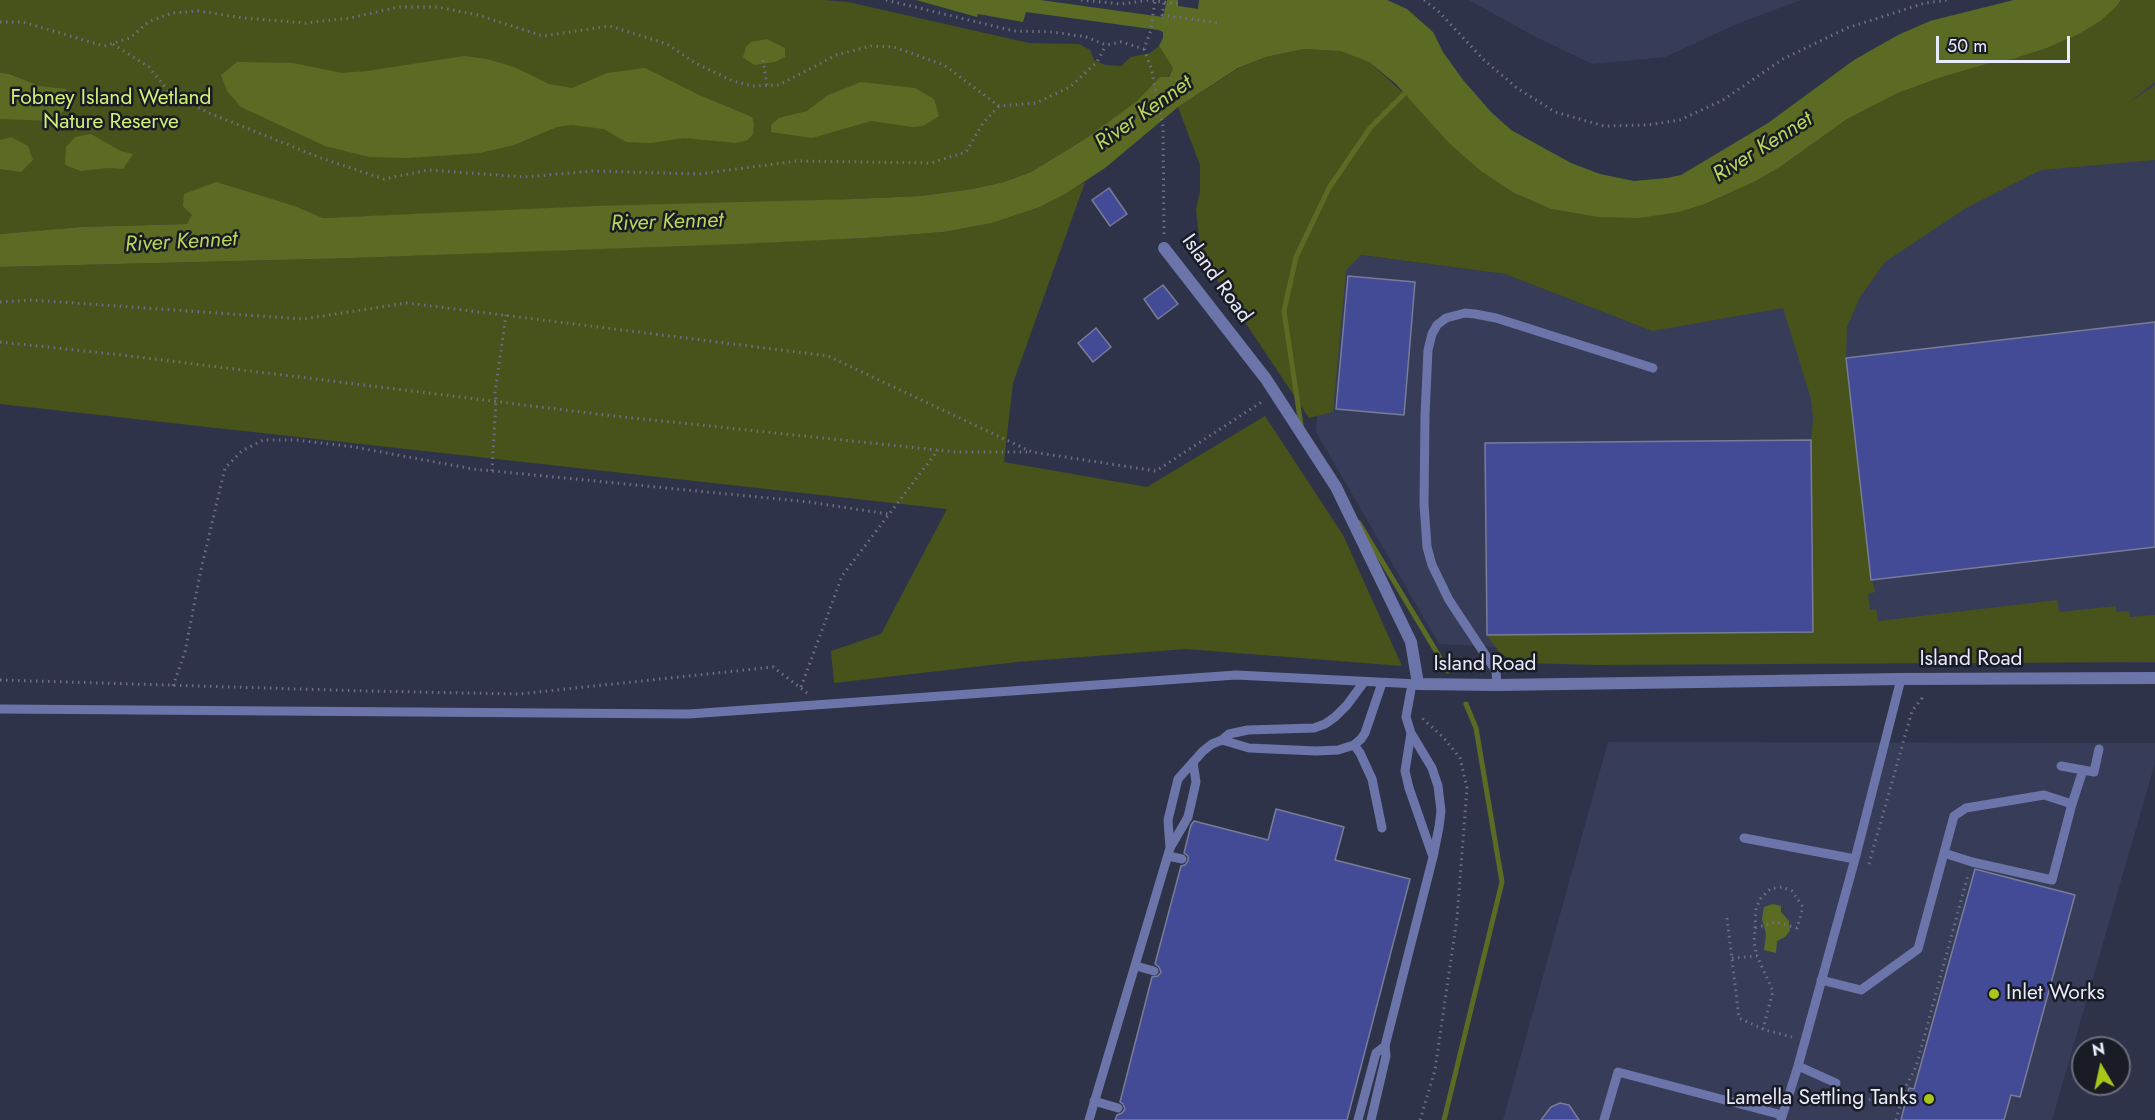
<!DOCTYPE html>
<style>
body{margin:0}
#map{position:relative;width:2155px;height:1120px;overflow:hidden;background:#2f3349;font-family:Jost,sans-serif}
canvas{display:block}
.north{position:absolute;left:2071px;top:1036px;width:60px;height:60px;box-sizing:border-box;background:#191b25;border:2px solid #6b6e7a;border-radius:50%;rotate:351deg;font-size:16px;font-weight:700;line-height:24px;text-align:center;color:#e7eaf9}
.north::after{content:'';display:block;margin:auto;width:21px;height:27px;background:#a9c719;clip-path:polygon(50% 0,100% 100%,50% 72%,0 100%)}
.scale{position:absolute;left:1936px;top:36px;width:134px;height:27px;box-sizing:border-box;border:3px solid #e7eaf9;border-top:0;padding-left:8px;font-size:18px;line-height:21px;white-space:nowrap;color:#e7eaf9;-webkit-text-stroke:4px #191b25;paint-order:stroke}
</style>
<div id="map">
<canvas width="2155" height="1120"></canvas>
<div class="north">N</div>
<div class="scale">50 m</div>
</div>
<script>
const g = document.querySelector('canvas').getContext('2d');
g.lineJoin = 'round';
function fill(path, color) {
  g.fillStyle = color;
  g.fill(path, 'evenodd');
}
function poly(rows) {
  const path = new Path2D();
  for (const r of rows) {
    path.moveTo(r[0], r[1]);
    for (let i = 2; i < r.length; i += 2) path.lineTo(r[i], r[i + 1]);
  }
  return path;
}
function stroke(path, color, width, dash) {
  g.strokeStyle = color;
  g.lineWidth = width;
  g.lineCap = dash ? 'butt' : 'round';
  g.setLineDash(dash || []);
  g.stroke(path);
}
function write(font, color, halo, rows, align = 'center') {
  g.font = font + ' Jost,sans-serif';
  g.lineWidth = 5;
  g.setLineDash([]);
  g.textBaseline = 'middle';
  g.strokeStyle = halo;
  g.fillStyle = color;
  for (const [text, x, y, turn = 0] of rows) {
    g.save();
    g.translate(x, y);
    g.rotate((+turn || 0) * Math.PI / 180);
    g.textAlign = isNaN(turn) ? turn : align;
    if (halo) g.strokeText(text, 0, 0);
    g.fillText(text, 0, 0);
    g.restore();
  }
}
const built = poly([
 [1469,0,1801,0,1739,23,1665,57,1592,64,1532,35],
 [2155,8,2155,663,1597,652,1439,644,1316,432,1329,251,1505,274,1652,331],
 [1608,742,2155,743,2155,763,2052,1120,1503,1120]
]);
const green = poly([
 [0,0,824,0,848,2,1029,43,1079,44,1090,50,1094,60,1105,65,1121,66,1131,57,1150,53,1159,46,1173,68,1168,77,1160,77,1138,101,1085,139,1031,172,1004,182,972,189,921,196,853,199,323,218,295,206,216,183,187,224,81,227,0,234],
 [2121,0,2155,0,2155,82,2128,103,2155,85,2155,160,2041,170,1966,208,1885,262,1860,297,1847,327,1846,358,1871,579,1872,579,1875,592,1868,594,1870,610,1876,609,1878,621,2057,600,2059,612,2116,606,2116,612,2129,611,2130,617,2155,615,2155,662,1597,665,1522,663,1509,659,1499,652,1487,635,1813,631,1811,440,1813,419,1811,399,1783,308,1652,331,1505,274,1361,255,1346,270,1333,412,1309,418,1201,256,1196,209,1200,192,1200,165,1178,107,1239,68,1266,57,1304,49,1340,51,1369,62,1514,193,1551,209,1597,217,1679,212,1705,204,1754,182,1780,167,1847,119,1898,93,1942,77,1987,64,2013,59,2047,48,2079,34,2116,7],
 [1085,182,1013,383,1004,462,1147,487,1265,416,1343,535,1402,666,1186,649,1017,662,834,683,831,651,881,634,947,509,0,404,0,267,353,258,867,238,944,232,992,223,1040,207,1067,193]
]);
const water = poly([
 [916,0,1040,0,1163,17,1167,0,1178,0,1178,6,1198,9,1199,0,1387,0,1407,9,1433,32,1443,52,1463,80,1491,112,1511,130,1571,163,1600,174,1634,181,1667,178,1681,175,1768,123,1854,60,1898,35,1930,21,2014,0,2121,0,2116,7,2100,21,2079,34,2047,48,2013,59,1987,64,1942,77,1898,93,1847,119,1780,167,1754,182,1705,204,1679,212,1639,218,1597,217,1551,209,1514,193,1481,171,1449,143,1396,84,1369,62,1340,51,1304,49,1266,57,1238,68,1178,107,1105,168,1067,193,1040,207,992,223,944,232,867,238,737,244,353,258,0,267,0,234,81,227,187,224,192,215,183,206,184,194,216,182,295,206,323,218,596,206,853,199,921,196,972,189,1004,182,1031,172,1085,139,1137,101,1160,77,1169,77,1173,68,1159,46,1163,38,1163,32,1159,30,1026,12,1023,22,978,14,977,17],
 [767,39,785,48,785,57,775,62,754,65,743,57,746,47,751,42],
 [464,56,487,59,514,67,549,84,572,88,607,73,645,68,699,95,752,117,754,124,753,134,748,140,736,143,684,138,651,143,626,142,604,129,571,125,557,127,514,145,480,153,409,158,369,157,325,146,241,107,227,91,221,75,237,62,293,63,342,73,367,71],
 [0,73,9,74,39,86,66,89,69,105,54,121,0,119],
 [861,82,915,88,934,99,939,116,923,126,912,127,871,121,812,138,771,132,771,125,779,118,807,111,828,95],
 [91,134,121,151,133,154,123,169,107,168,81,171,65,165,66,147,75,137],
 [11,137,28,146,33,160,21,172,0,169,0,140],
 [1773,904,1781,906,1781,912,1789,921,1790,931,1785,937,1777,941,1776,953,1764,950,1766,934,1762,919,1764,907]
]);
const stream = poly([
 [1301,425,1284,311,1296,257,1329,188,1370,128,1409,89],
 [1359,523,1448,671],
 [1444,1120,1502,882,1476,728,1466,704]
]);
const building = poly([
 [1109,188,1127,214,1110,226,1092,200,1109,188],
 [1348,276,1415,282,1404,415,1336,409,1348,276],
 [1163,285,1178,304,1158,319,1144,299,1163,285],
 [2155,322,2155,547,1871,580,1846,358,2155,322],
 [1096,328,1111,347,1093,362,1078,343,1096,328],
 [1811,440,1813,632,1487,635,1485,443,1811,440],
 [1276,809,1344,827,1335,860,1410,879,1347,1120,1115,1120,1117,1115,1122,1113,1125,1109,1123,1104,1120,1102,1152,977,1158,976,1161,972,1159,967,1155,964,1181,866,1185,865,1188,861,1188,856,1184,853,1191,825,1194,821,1268,840,1276,809],
 [1975,869,2075,895,2020,1097,2011,1095,2004,1120,1901,1120,1909,1088,1914,1089,1975,869],
 [1560,1103,1569,1105,1579,1120,1541,1120,1551,1107,1560,1103]
]);
const path = poly([
 [886,0,1014,31,1053,32,1086,37,1106,45,1121,42,1144,49,1151,30,1155,0],
 [1081,0,1122,4,1149,0,1178,4],
 [1424,0,1439,12,1484,60,1517,88,1555,112,1604,126,1648,125,1680,120,1723,100,1783,59,1847,28,1925,3,1948,0],
 [1164,3,1162,15,1219,23],
 [0,22,23,22,104,46,130,38,148,22,172,13,199,11,243,18,306,23,350,18,399,7,438,7,478,15,543,36,610,26,667,44,695,63,733,81,752,86,779,85,836,55,871,46,894,47,944,65,999,106,1036,103,1070,87,1097,62,1106,45],
 [113,44,149,67,169,92,209,113,321,158,384,179,428,170,524,177,593,171,699,174,797,161,931,163,966,152,983,123,999,106],
 [1144,49,1151,68,1163,127,1164,234],
 [763,60,767,85],
 [0,302,31,300,303,319,407,303,828,356,1032,452,1156,471,1263,401],
 [0,342,122,355,605,415,956,452,1030,452],
 [492,471,496,402,495,393,506,315],
 [0,680,366,691,519,694,773,667,807,693],
 [173,686,185,652,200,574,225,468,242,451,263,440,297,440,354,447,473,469,809,502,888,514],
 [801,687,842,576,938,450],
 [1869,864,1912,711,1922,698,1921,694],
 [1727,918,1739,1018,1765,1030,1792,1037],
 [1755,928,1756,908,1761,898,1770,889,1782,887,1792,891,1803,907,1797,928,1775,922,1755,928,1754,942,1757,956],
 [1732,958,1757,956,1773,991,1763,1029],
 [1869,1100,1904,1090],
 [1420,1120,1435,1070,1457,918,1467,788,1460,758,1443,737,1421,717],
 [1896,1120,1905,1088,1916,1067,1968,875]
]);
const service = poly([
 [1364,682,1347,705,1335,717,1325,724,1314,728,1248,730,1229,734,1222,740,1249,748,1316,751,1338,750,1354,745,1361,739,1365,733,1382,683],
 [1497,685,1496,671,1449,600,1432,565,1427,547,1424,504,1425,415,1428,350,1432,334,1437,325,1446,318,1465,313,1475,314,1496,318,1653,368],
 [0,709,689,714,1236,675,1418,684],
 [1411,733,1405,771,1409,788,1432,854],
 [1354,745,1360,753,1372,779,1382,828],
 [1193,762,1196,782,1188,817,1170,848,1168,820,1178,779,1203,751,1212,744,1222,740],
 [2061,766,2083,770,2072,804],
 [2083,770,2094,772,2099,749],
 [1744,838,1855,859],
 [1168,856,1182,859],
 [1136,966,1154,971],
 [1821,980,1861,990,1918,949,1944,853,1954,816,1966,808,2044,795,2072,804,2052,880,1972,862,1944,853],
 [1798,1066,1836,1083],
 [1094,1101,1118,1108],
 [1089,1120,1170,848],
 [1358,1120,1376,1053,1385,1046],
 [1371,1120,1386,1056,1385,1046,1433,857,1439,827,1441,811,1438,786,1432,768,1411,733,1406,717,1412,684],
 [1604,1120,1618,1072,1782,1115],
 [1781,1120,1798,1066,1855,859,1901,679]
]);
const minor = poly([
 [1164,248,1266,379,1336,487,1411,642,1418,684,1497,685,1901,679,2155,678]
]);
const markers = [
 [1994,994,6,"#a9c719"],
 [1929,1099,6,"#a9c719"]
];
const parkNames = [
 ["Fobney Island Wetland",111,99],
 ["Nature Reserve",111,123]
];
const streetNames = [
 ["Island Road",1216,279,54],
 ["Island Road",1971,660],
 ["Island Road",1485,665]
];
const poiNames = [
 ["Inlet Works",2006,994],
 ["Lamella Settling Tanks",1917,1099,"right"]
];
const waterNames = [
 ["River Kennet",1144,114,-35],
 ["River Kennet",1763,148,-32],
 ["River Kennet",667,223,-2],
 ["River Kennet",181,243,-3]
];
fill(built, '#373c59');
fill(green, '#47531b');
fill(water, '#5c6b23');
stroke(stream, '#5c6b23', 5);
fill(building, '#434b97');
stroke(building, '#787d97', 1.5);
stroke(path, '#6d7084', 3, [1.5, 4.5]);
stroke(service, '#6c75aa', 9);
stroke(minor, '#6c75aa', 12);
for (const [x, y, r, color] of markers) {
  const dot = new Path2D();
  dot.arc(x, y, r, 0, 2 * Math.PI);
  g.fillStyle = color;
  g.fill(dot);
  stroke(dot, '#191b25', 2);
}
write('21px', '#d4f075', '#191b25', parkNames);
write('21px', '#e7eaf9', '#191b25', streetNames);
write('21px', '#e7eaf9', '#191b25', poiNames, 'left');
write('italic 22px', '#bbd559', '#191b25', waterNames);
</script>
